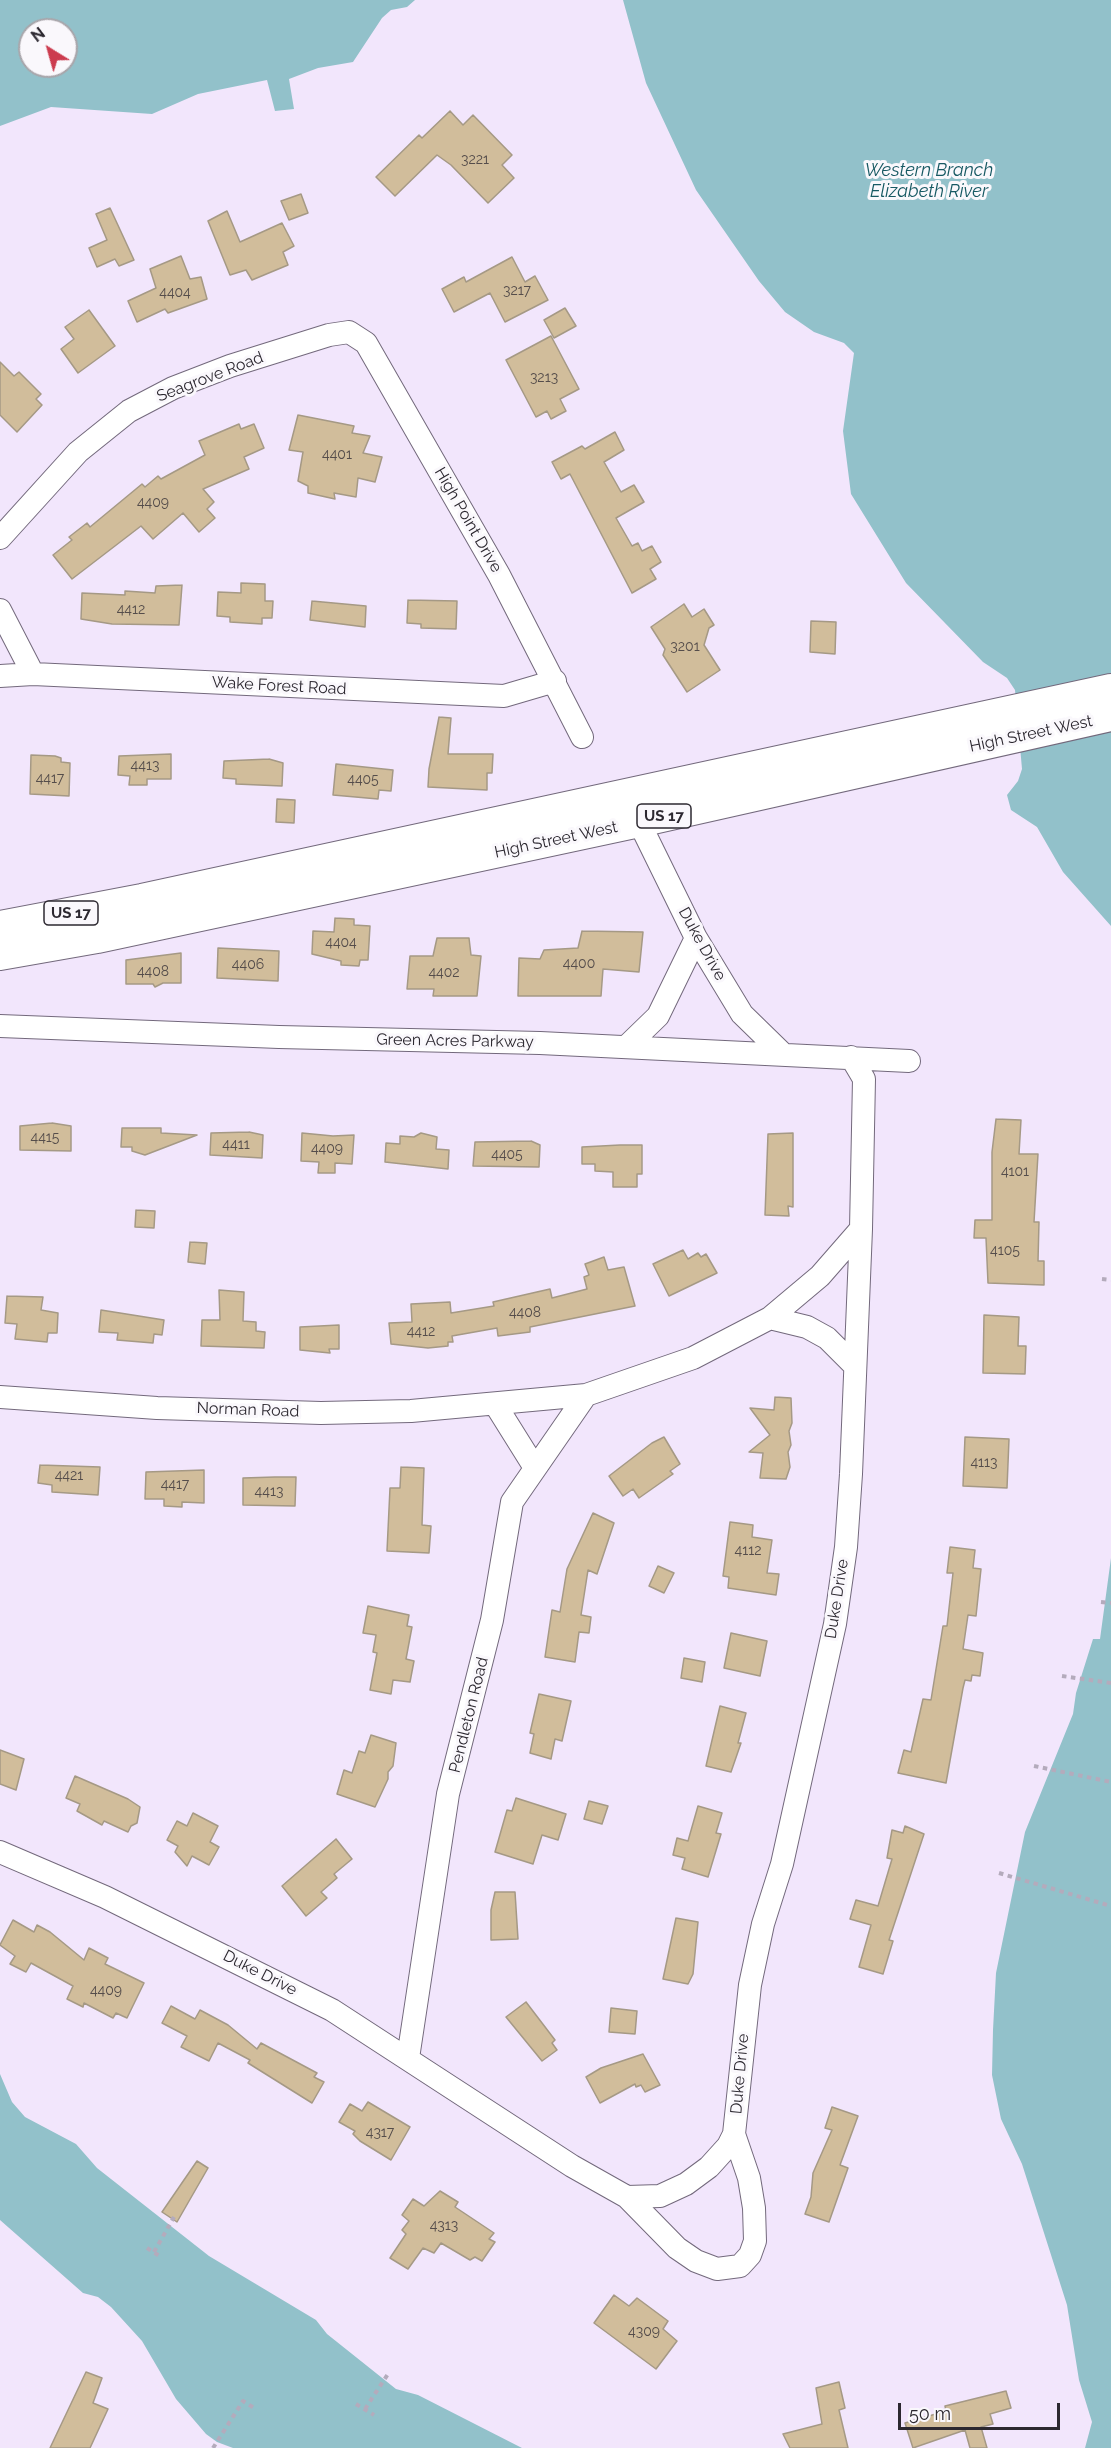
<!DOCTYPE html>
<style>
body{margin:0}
#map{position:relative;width:1111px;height:2448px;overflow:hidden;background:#f2e6fc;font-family:Raleway,sans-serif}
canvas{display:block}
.north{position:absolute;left:18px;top:18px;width:60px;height:60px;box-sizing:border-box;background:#faf8fc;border:2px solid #a8a5aa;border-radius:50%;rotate:323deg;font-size:16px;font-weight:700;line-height:24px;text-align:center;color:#2c2830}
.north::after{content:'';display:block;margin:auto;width:21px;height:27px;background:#cc3c4f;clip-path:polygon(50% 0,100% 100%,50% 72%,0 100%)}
.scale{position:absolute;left:898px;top:2403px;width:162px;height:27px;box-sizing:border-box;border:3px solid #2c2830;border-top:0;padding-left:8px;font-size:18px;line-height:21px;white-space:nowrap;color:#2c2830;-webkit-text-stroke:4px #faf8fc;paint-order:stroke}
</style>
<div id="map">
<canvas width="1111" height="2448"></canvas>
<div class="north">N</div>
<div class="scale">50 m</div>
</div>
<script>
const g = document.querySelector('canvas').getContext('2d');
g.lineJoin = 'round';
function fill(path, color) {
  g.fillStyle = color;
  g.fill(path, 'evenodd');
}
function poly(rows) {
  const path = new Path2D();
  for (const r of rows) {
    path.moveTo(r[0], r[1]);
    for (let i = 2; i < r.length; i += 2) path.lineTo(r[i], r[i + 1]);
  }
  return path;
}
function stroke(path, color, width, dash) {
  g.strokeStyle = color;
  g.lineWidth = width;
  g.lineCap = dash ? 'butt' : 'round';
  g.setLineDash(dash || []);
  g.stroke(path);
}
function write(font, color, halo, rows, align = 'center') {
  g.font = font + ' Raleway,sans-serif';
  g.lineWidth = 6;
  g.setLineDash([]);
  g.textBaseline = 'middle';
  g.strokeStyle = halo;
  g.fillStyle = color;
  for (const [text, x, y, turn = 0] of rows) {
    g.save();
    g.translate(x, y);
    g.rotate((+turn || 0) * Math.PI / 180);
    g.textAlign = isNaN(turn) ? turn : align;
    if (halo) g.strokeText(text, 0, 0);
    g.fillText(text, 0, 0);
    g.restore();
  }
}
const water = poly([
 [0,0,415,0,407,7,391,10,382,18,353,62,318,68,289,79,294,109,275,111,267,80,198,94,152,114,51,107,0,126],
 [30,30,66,30,66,66,30,66],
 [623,0,1111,0,1111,926,1063,872,1037,827,1011,810,1007,795,1018,781,1022,769,1015,690,1007,678,983,662,906,583,851,494,843,431,854,353,844,343,814,332,785,312,759,281,696,190,646,83],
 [1111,1558,1111,2448,1085,2448,1092,2422,1079,2380,1067,2305,1022,2164,1001,2119,992,2075,993,2030,996,1973,1025,1832,1073,1714,1076,1693,1093,1639,1100,1639],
 [0,2074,12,2102,25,2117,76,2144,97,2168,209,2256,316,2320,327,2334,396,2389,418,2395,522,2448,233,2448,217,2442,206,2434,176,2399,142,2341,111,2307,98,2297,83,2293,0,2220]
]);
const building = poly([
 [450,111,463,125,473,115,512,155,502,165,514,178,488,203,451,165,437,155,395,196,376,177,419,135,422,138,450,111],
 [301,194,308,213,289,220,281,201,301,194],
 [110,208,134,260,119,266,115,259,97,267,89,248,107,240,96,214,110,208],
 [227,211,240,242,282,223,294,246,283,252,288,265,252,280,246,270,230,275,208,221,227,211],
 [181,256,190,279,201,277,207,299,168,313,165,309,137,322,128,301,156,288,150,269,181,256],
 [512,257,525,282,535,276,548,300,505,322,490,293,454,312,442,289,464,277,466,282,512,257],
 [565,308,576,326,554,338,544,320,565,308],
 [89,310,115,346,78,373,61,349,74,339,65,327,89,310],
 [551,336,579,389,560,399,566,411,551,419,547,411,536,417,506,360,551,336],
 [0,362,14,376,19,372,41,394,36,399,42,405,17,432,0,415,0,362],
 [298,415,354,426,352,433,370,436,363,453,382,457,375,482,358,478,356,497,334,493,335,499,308,493,308,486,298,481,303,452,289,450,298,415],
 [239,424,241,429,254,424,264,448,244,457,249,469,203,489,214,502,207,509,215,518,199,532,183,513,153,539,141,526,72,579,53,555,72,540,69,537,87,523,90,527,142,484,145,487,158,476,161,479,205,455,199,441,239,424],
 [615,432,624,450,604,462,621,492,634,485,644,502,616,518,632,546,638,543,642,551,652,546,661,562,650,569,656,579,632,593,570,474,561,479,552,462,582,446,585,449,615,432],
 [241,583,265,584,265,601,273,601,272,618,262,618,262,624,230,622,230,617,217,616,218,592,241,593,241,583],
 [182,585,179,625,112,624,81,619,82,593,125,595,125,591,155,593,156,586,182,585],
 [408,600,457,601,456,629,421,628,421,624,407,623,408,600],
 [312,601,366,606,365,627,310,620,312,601],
 [684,604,692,617,704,609,714,625,709,628,704,645,720,670,687,692,663,655,665,649,651,627,684,604],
 [811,621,836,622,835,654,810,652,811,621],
 [439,717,451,718,448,754,493,754,492,773,487,773,487,790,428,787,429,769,439,717],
 [171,754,171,779,147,779,147,785,129,785,130,776,118,775,119,756,171,754],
 [31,755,55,756,61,758,61,762,70,763,69,796,30,794,31,755],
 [269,759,283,763,282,786,236,784,236,779,223,778,224,761,269,759],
 [336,764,393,770,391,791,379,790,378,799,333,795,336,764],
 [277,799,295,800,294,823,276,822,277,799],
 [335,918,354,919,354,925,370,926,368,960,360,960,359,966,341,965,341,961,312,954,313,931,334,932,335,918],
 [582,931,643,932,639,972,603,969,601,996,518,996,519,958,540,959,544,950,578,948,582,931],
 [437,938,469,938,471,955,481,956,477,996,433,996,434,989,407,989,410,956,433,956,437,938],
 [218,948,279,951,278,981,217,978,218,948],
 [181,953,181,983,163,983,155,987,153,984,126,984,126,960,181,953],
 [996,1119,1021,1120,1019,1154,1038,1154,1034,1222,1039,1222,1038,1261,1044,1261,1044,1285,988,1283,986,1238,974,1238,975,1220,992,1220,992,1152,996,1119],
 [52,1123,71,1126,71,1151,20,1150,20,1126,52,1123],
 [122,1128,161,1128,161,1133,197,1135,145,1155,132,1151,132,1147,121,1147,122,1128],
 [249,1132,263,1135,262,1158,210,1155,211,1133,249,1132],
 [302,1133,333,1136,354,1135,352,1164,335,1163,335,1173,318,1173,319,1162,301,1161,302,1133],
 [421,1133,437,1137,436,1149,449,1150,448,1169,385,1162,386,1143,400,1144,400,1136,414,1137,421,1133],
 [793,1133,793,1207,788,1206,789,1216,765,1215,768,1134,793,1133],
 [531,1141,540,1145,539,1167,473,1166,475,1142,531,1141],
 [620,1145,642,1145,642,1174,637,1174,637,1187,613,1187,613,1172,595,1171,595,1164,582,1164,582,1147,620,1145],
 [136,1210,155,1211,154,1228,135,1227,136,1210],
 [190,1242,207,1243,205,1264,188,1262,190,1242],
 [683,1250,688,1259,698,1253,701,1257,706,1254,717,1273,669,1296,653,1264,683,1250],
 [604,1257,608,1270,624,1267,635,1306,530,1327,530,1332,498,1336,497,1328,452,1336,453,1342,448,1342,448,1346,428,1348,391,1344,389,1323,412,1322,411,1304,450,1302,451,1313,494,1306,493,1302,550,1289,552,1298,587,1289,584,1277,589,1275,585,1264,604,1257],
 [219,1290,244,1292,243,1321,256,1322,256,1331,265,1332,264,1348,201,1346,202,1320,220,1320,219,1290],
 [7,1296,43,1297,41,1310,58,1313,57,1333,48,1333,47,1342,15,1339,17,1324,5,1323,7,1296],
 [101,1310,164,1320,162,1335,154,1334,153,1343,117,1340,118,1333,99,1332,101,1310],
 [984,1315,1019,1317,1018,1346,1026,1346,1025,1374,983,1373,984,1315],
 [339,1325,339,1349,329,1349,330,1353,300,1350,300,1327,339,1325],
 [775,1397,791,1398,792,1423,789,1431,791,1445,788,1452,790,1467,786,1479,760,1478,763,1453,749,1452,770,1435,750,1408,774,1410,775,1397],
 [664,1437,680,1464,670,1471,673,1474,639,1498,633,1489,623,1496,609,1476,652,1443,664,1437],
 [965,1437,1009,1439,1007,1488,963,1486,965,1437],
 [40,1465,100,1467,98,1495,52,1492,52,1485,38,1483,40,1465],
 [401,1467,424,1468,422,1525,431,1526,429,1553,387,1551,390,1488,400,1488,401,1467],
 [204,1470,204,1503,182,1502,182,1507,164,1506,164,1499,145,1499,146,1472,204,1470],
 [275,1477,296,1477,295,1506,243,1505,243,1478,275,1477],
 [593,1513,614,1523,597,1574,588,1570,581,1615,591,1617,589,1633,579,1632,575,1662,545,1657,552,1610,560,1612,567,1569,593,1513],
 [730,1522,753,1525,752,1537,772,1540,767,1573,779,1574,776,1595,728,1588,729,1577,723,1576,730,1522],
 [950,1547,975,1550,973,1568,981,1569,976,1616,968,1615,963,1649,983,1653,980,1676,972,1675,971,1681,965,1680,963,1688,946,1783,898,1773,904,1750,911,1752,923,1699,931,1700,943,1626,947,1626,953,1573,947,1573,950,1547],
 [658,1566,674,1573,664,1593,649,1586,658,1566],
 [368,1606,409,1615,407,1626,412,1627,406,1659,414,1661,410,1682,393,1680,391,1694,370,1690,377,1653,373,1652,376,1635,363,1633,368,1606],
 [731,1633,767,1641,760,1676,724,1668,731,1633],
 [684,1658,705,1662,702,1682,681,1678,684,1658],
 [539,1694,571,1701,562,1741,555,1739,551,1759,530,1753,534,1734,530,1733,539,1694],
 [720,1706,746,1713,738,1743,741,1743,731,1772,706,1766,720,1706],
 [371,1735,396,1743,393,1766,388,1772,388,1779,375,1807,337,1794,344,1770,352,1773,359,1751,365,1753,371,1735],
 [0,1750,24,1759,16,1790,0,1784,0,1750],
 [75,1776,128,1799,140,1807,137,1823,131,1826,128,1832,104,1821,102,1825,77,1811,80,1804,66,1798,75,1776],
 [516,1798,566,1814,558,1840,542,1835,533,1864,495,1852,507,1810,512,1811,516,1798],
 [589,1801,608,1806,602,1824,584,1819,589,1801],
 [698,1806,722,1813,716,1833,721,1834,708,1877,682,1869,685,1858,673,1855,677,1838,688,1841,698,1806],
 [193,1813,218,1826,210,1842,219,1847,209,1865,192,1856,187,1866,175,1852,178,1846,167,1840,177,1821,187,1826,193,1813],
 [905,1826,924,1834,889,1940,893,1941,883,1974,859,1967,871,1925,850,1919,856,1900,878,1906,892,1859,887,1858,892,1830,903,1833,905,1826],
 [336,1839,352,1859,334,1874,337,1878,321,1892,327,1898,306,1916,282,1886,336,1839],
 [495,1892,515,1892,518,1939,491,1940,491,1910,495,1892],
 [676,1918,698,1922,693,1974,688,1984,663,1979,676,1918],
 [13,1920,34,1932,37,1925,50,1932,84,1960,89,1948,108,1958,105,1964,144,1983,127,2018,116,2013,113,2018,84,2003,83,2007,67,1999,73,1986,31,1963,26,1972,10,1964,15,1956,0,1945,13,1920],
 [526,2002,555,2040,552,2043,557,2050,542,2061,506,2017,526,2002],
 [171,2006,195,2019,200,2010,228,2025,257,2049,261,2043,317,2073,314,2077,324,2082,312,2103,248,2063,250,2060,218,2043,209,2061,181,2047,187,2036,162,2023,171,2006],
 [611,2008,637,2011,635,2034,609,2032,611,2008],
 [643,2054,660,2085,645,2092,641,2085,636,2087,635,2084,600,2103,586,2077,601,2068,643,2054],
 [368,2102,410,2127,391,2160,360,2141,353,2134,355,2131,339,2122,350,2104,362,2111,368,2102],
 [832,2107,858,2116,840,2165,848,2168,829,2222,805,2214,811,2197,813,2173,832,2130,825,2128,832,2107],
 [197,2161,208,2168,177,2222,162,2212,197,2161],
 [440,2191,458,2202,455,2207,494,2233,489,2239,495,2242,482,2261,475,2257,470,2260,441,2243,434,2253,423,2248,408,2269,390,2258,406,2234,402,2230,409,2221,402,2215,413,2199,424,2206,440,2191],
 [614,2295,629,2306,637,2298,668,2321,663,2329,677,2341,656,2369,594,2323,614,2295],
 [86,2372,102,2378,93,2403,108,2409,90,2448,50,2448,86,2372],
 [839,2382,845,2408,839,2410,848,2448,790,2448,783,2434,822,2424,816,2388,839,2382],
 [1006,2391,1011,2408,990,2414,993,2424,981,2427,987,2448,970,2448,965,2430,913,2448,905,2423,946,2411,945,2406,1006,2391]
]);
const path = poly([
 [1102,1279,1111,1280],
 [1101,1602,1111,1603],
 [1062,1676,1111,1683],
 [1034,1766,1111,1782],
 [999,1873,1111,1906],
 [147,2248,161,2257],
 [154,2252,174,2217],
 [356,2404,374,2415],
 [365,2409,388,2374],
 [213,2448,243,2401,254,2408]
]);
const minor = poly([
 [0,538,78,452,129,411,173,388,230,366,329,335,349,332,366,343,499,575,582,737],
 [0,610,33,674],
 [0,676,33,674,504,696,555,681],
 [639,822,696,938,742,1014,783,1054],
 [0,1026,279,1037,540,1043,909,1061],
 [626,1047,658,1016,696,938],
 [770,1318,807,1327,827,1338,855,1366],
 [0,1397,157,1408,321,1413,411,1411,586,1395,693,1358,770,1318,820,1276,861,1229],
 [495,1404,535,1468],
 [0,1852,105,1897,332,2010,572,2166,627,2197,677,2248,696,2261,717,2269,740,2266,750,2255,755,2241,754,2208,749,2178,734,2134],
 [408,2058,448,1794,492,1620,512,1502,586,1395],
 [627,2197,660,2196,686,2184,709,2167,728,2146,734,2134,750,1985,763,1924,782,1864,835,1624,846,1547,851,1474,861,1229,864,1079,851,1057]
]);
const major = poly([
 [0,926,142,899,1111,689],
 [0,955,97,938,639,822,1111,716]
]);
const numberNames = [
 ["3221",475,160],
 ["3217",517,291],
 ["4404",175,293],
 ["3213",544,378],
 ["4401",337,455],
 ["4409",153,503],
 ["4412",131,610],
 ["3201",685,647],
 ["4413",145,766],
 ["4417",50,779],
 ["4405",363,780],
 ["4404",341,943],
 ["4400",579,964],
 ["4406",248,965],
 ["4408",153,972],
 ["4402",444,973],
 ["4415",45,1138],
 ["4411",236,1145],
 ["4409",327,1149],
 ["4405",507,1155],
 ["4101",1015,1172],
 ["4105",1005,1251],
 ["4408",525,1313],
 ["4412",421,1332],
 ["4113",984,1463],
 ["4421",69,1476],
 ["4417",175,1485],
 ["4413",269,1492],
 ["4112",748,1551],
 ["4409",106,1991],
 ["4317",380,2133],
 ["4313",444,2226],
 ["4309",644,2332]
];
const shields = [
 [664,816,54],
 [71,913,54]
];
const shieldNames = [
 ["US 17",664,816],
 ["US 17",71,913]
];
const streetNames = [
 ["Seagrove Road",210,377,-21],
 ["High Point Drive",468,520,60],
 ["Wake Forest Road",279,686,3],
 ["High Street West",1031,734,-12],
 ["High Street West",556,840,-12],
 ["Duke Drive",702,944,61],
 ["Green Acres Parkway",455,1041,1],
 ["Norman Road",248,1410,2],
 ["Duke Drive",837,1599,-81],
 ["Pendleton Road",469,1715,-76],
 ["Duke Drive",260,1973,27],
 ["Duke Drive",740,2074,-85]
];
const waterNames = [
 ["Western Branch",929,171],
 ["Elizabeth River",929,192]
];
fill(water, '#92c1ca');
fill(building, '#d1bd9b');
stroke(building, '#a59985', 1.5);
stroke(minor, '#73697c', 24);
stroke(major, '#73697c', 32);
stroke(path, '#b4abbc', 4, [4.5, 4.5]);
stroke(minor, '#fff', 22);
stroke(major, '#fff', 30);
write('14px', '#554d4b', null, numberNames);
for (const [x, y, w] of shields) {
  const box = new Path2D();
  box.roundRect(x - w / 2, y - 12, w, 24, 4.5);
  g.fillStyle = '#faf8fc';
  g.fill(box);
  stroke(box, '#2c2830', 1.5);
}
write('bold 15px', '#2c2830', null, shieldNames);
write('16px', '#2c2830', '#faf8fc', streetNames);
write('italic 18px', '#175963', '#faf8fc', waterNames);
</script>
